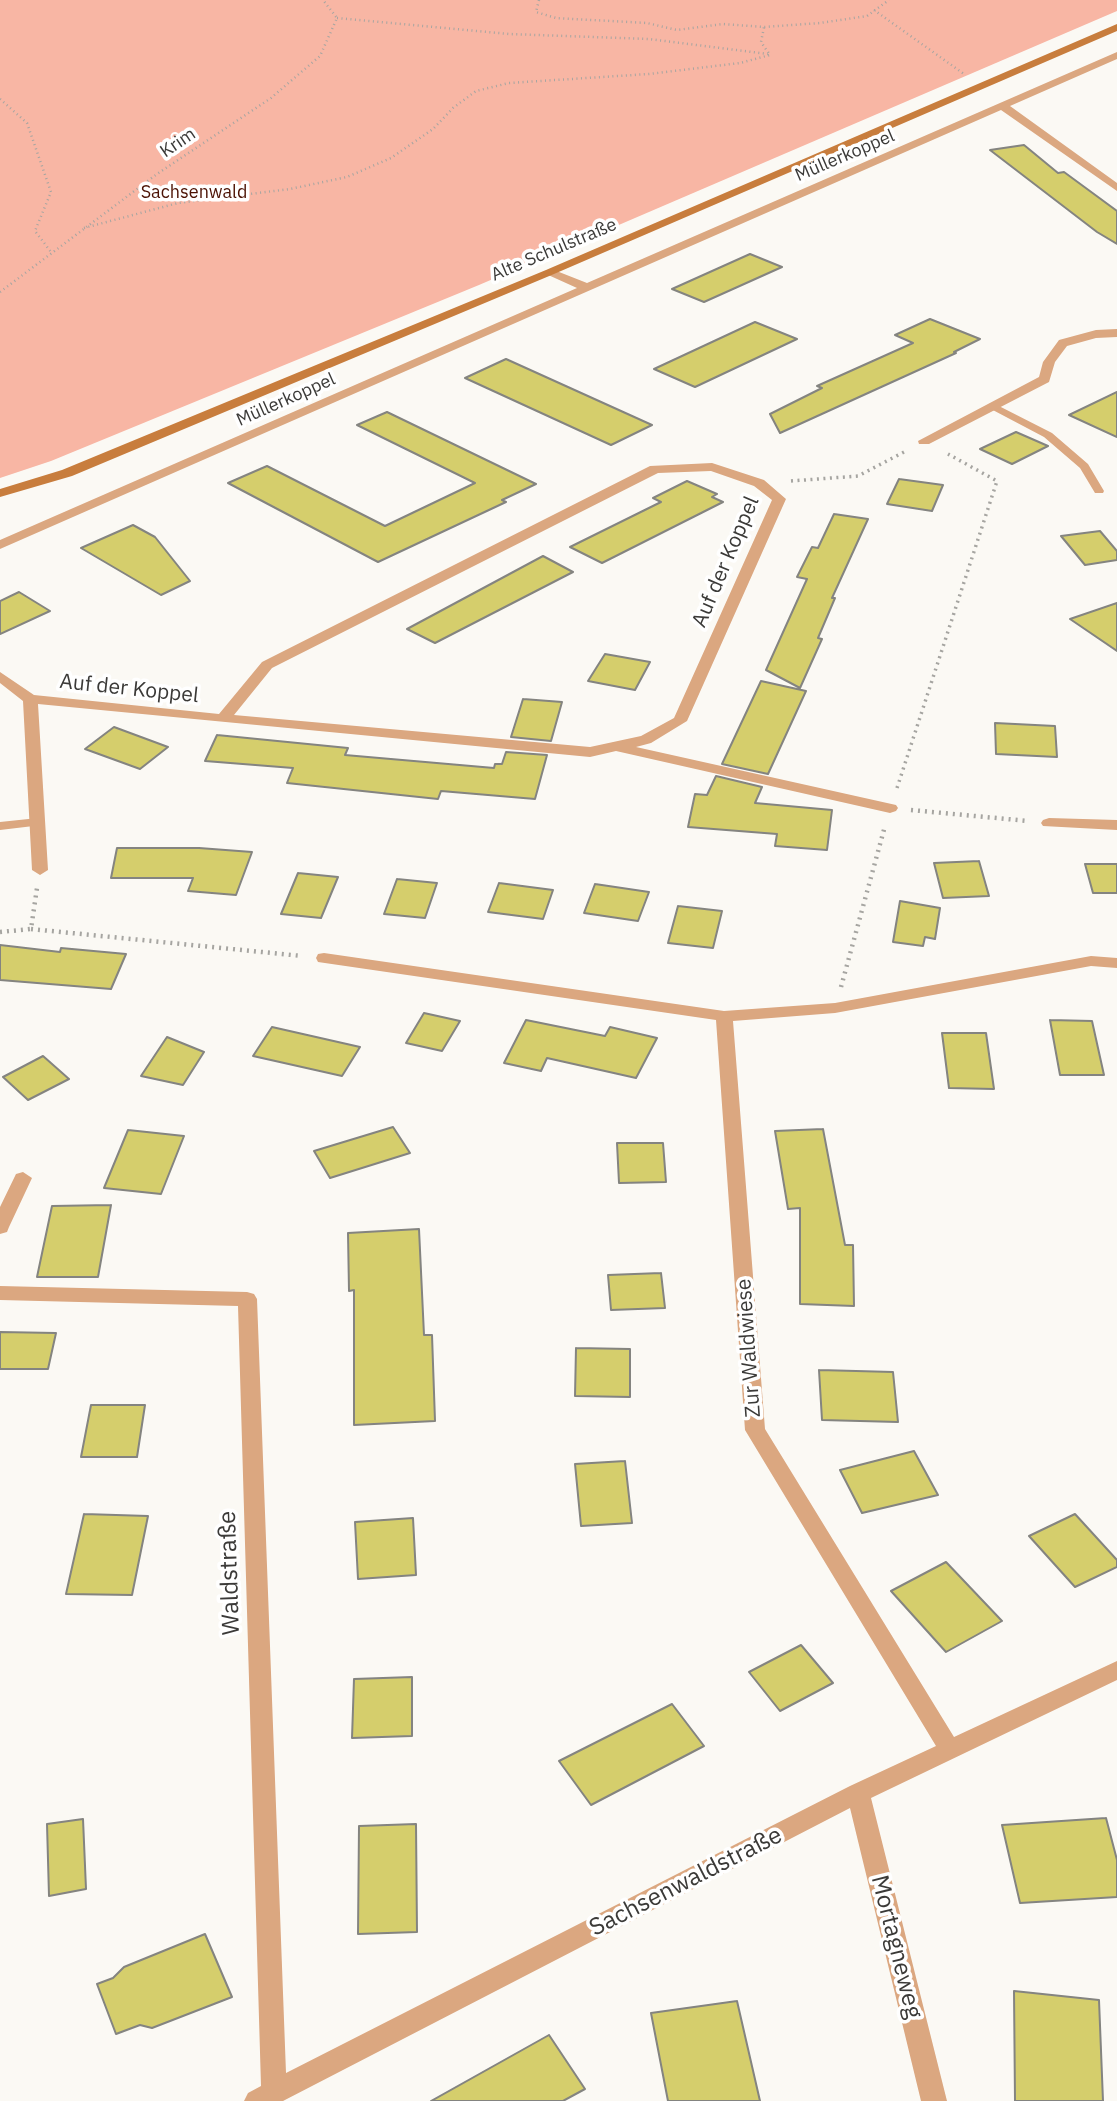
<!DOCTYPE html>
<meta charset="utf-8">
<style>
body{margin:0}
canvas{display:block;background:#fbf9f4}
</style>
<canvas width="1117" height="2101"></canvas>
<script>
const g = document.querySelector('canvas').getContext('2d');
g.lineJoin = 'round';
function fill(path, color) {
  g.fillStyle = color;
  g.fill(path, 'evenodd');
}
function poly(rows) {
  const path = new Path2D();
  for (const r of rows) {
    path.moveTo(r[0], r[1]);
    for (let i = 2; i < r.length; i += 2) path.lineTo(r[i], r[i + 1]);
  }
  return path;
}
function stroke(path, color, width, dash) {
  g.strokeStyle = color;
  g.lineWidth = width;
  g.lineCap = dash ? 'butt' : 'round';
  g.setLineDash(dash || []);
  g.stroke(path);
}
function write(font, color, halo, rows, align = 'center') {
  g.font = font + ' "IBM Plex Sans",sans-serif';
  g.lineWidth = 7;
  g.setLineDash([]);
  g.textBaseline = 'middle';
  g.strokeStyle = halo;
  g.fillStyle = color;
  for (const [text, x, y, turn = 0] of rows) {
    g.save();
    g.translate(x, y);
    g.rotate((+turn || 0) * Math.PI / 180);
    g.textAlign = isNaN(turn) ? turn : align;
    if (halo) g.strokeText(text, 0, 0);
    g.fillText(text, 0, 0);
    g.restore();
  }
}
const green = poly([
 [0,0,1117,0,1117,11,479,285,51,461,0,478]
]);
const building = poly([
 [1024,145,1058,173,1064,172,1117,211,1117,244,1097,232,990,150,1024,145],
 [750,254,782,267,704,302,672,289,750,254],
 [930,319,980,339,954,352,956,353,780,433,770,414,822,388,817,386,913,343,895,335,930,319],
 [755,322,797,339,695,387,654,369,755,322],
 [506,359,652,425,611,445,465,378,506,359],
 [1117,392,1117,437,1069,415,1117,392],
 [387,412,536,484,502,500,506,502,378,562,228,483,267,466,385,526,475,483,357,425,387,412],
 [1016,432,1048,446,1012,464,980,449,1016,432],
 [899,479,943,485,932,511,887,504,899,479],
 [687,481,717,494,712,497,723,502,602,563,570,547,661,502,653,498,687,481],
 [834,514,868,519,832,598,835,598,818,638,822,639,800,688,766,670,807,579,797,577,812,547,818,548,834,514],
 [133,525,155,537,190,581,161,595,81,548,133,525],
 [1100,531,1117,551,1117,560,1085,565,1061,536,1100,531],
 [543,556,573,572,435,643,407,629,543,556],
 [19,592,50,611,0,634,0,601,19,592],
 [1117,603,1117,651,1070,619,1117,603],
 [605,654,650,662,635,690,588,681,605,654],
 [761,681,806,691,768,774,722,764,761,681],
 [523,699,562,702,551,741,511,737,523,699],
 [995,723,1055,726,1057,757,996,754,995,723],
 [114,727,168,747,140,769,85,749,114,727],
 [217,735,348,748,345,755,494,768,495,764,502,764,506,752,547,755,535,799,441,791,438,799,287,783,293,768,205,761,217,735],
 [716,776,762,787,755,803,832,810,827,850,775,846,777,834,688,827,695,794,707,795,716,776],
 [117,848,199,848,252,852,236,895,188,891,193,878,111,878,117,848],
 [979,861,989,896,943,898,934,863,979,861],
 [1085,864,1117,864,1117,893,1093,893,1085,864],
 [298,873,338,877,321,918,281,914,298,873],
 [397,879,437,883,425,918,384,914,397,879],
 [499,883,553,890,543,919,488,912,499,883],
 [595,884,649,892,638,921,584,913,595,884],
 [900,901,940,908,935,939,925,937,923,946,893,942,900,901],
 [678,906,722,911,713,948,668,943,678,906],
 [0,945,60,952,61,948,126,954,111,989,0,980,0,945],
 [424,1013,460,1021,442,1051,406,1043,424,1013],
 [526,1020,605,1036,610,1027,657,1038,636,1078,547,1058,541,1071,504,1063,526,1020],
 [1050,1020,1092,1021,1104,1075,1060,1075,1050,1020],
 [272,1027,360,1047,342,1076,253,1056,272,1027],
 [942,1033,986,1033,994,1089,949,1088,942,1033],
 [167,1037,204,1052,183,1085,141,1076,167,1037],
 [43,1056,69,1079,28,1100,3,1077,43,1056],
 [393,1127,410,1153,330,1178,314,1151,393,1127],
 [823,1129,845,1245,853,1245,854,1306,800,1304,800,1208,788,1209,775,1131,823,1129],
 [128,1130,184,1136,161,1194,104,1188,128,1130],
 [617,1143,663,1143,666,1182,619,1183,617,1143],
 [111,1205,98,1277,37,1277,52,1206,111,1205],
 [419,1229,424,1335,432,1335,435,1421,354,1425,354,1290,349,1291,348,1233,419,1229],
 [661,1273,665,1308,611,1310,608,1275,661,1273],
 [0,1332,56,1333,48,1369,0,1369,0,1332],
 [576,1348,630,1349,630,1397,575,1396,576,1348],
 [819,1370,893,1372,898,1422,822,1420,819,1370],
 [91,1405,145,1405,137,1457,81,1457,91,1405],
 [914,1451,938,1495,862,1513,840,1470,914,1451],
 [625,1461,632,1523,581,1526,575,1464,625,1461],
 [84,1514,148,1516,132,1595,66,1594,84,1514],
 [1075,1514,1117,1560,1117,1567,1075,1587,1029,1536,1075,1514],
 [413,1518,416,1575,358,1579,355,1522,413,1518],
 [946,1562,1002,1621,946,1652,891,1591,946,1562],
 [801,1645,833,1683,780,1711,749,1672,801,1645],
 [412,1677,412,1736,352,1738,354,1679,412,1677],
 [672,1704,704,1746,591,1805,559,1761,672,1704],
 [1106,1818,1117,1860,1117,1897,1020,1903,1002,1825,1106,1818],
 [83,1819,86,1889,49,1896,47,1824,83,1819],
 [416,1824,417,1932,358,1934,359,1826,416,1824],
 [205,1934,232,1997,152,2028,140,2025,116,2034,97,1984,113,1978,124,1967,205,1934],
 [1014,1991,1099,2000,1103,2101,1015,2101,1014,1991],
 [737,2001,760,2101,668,2101,651,2013,737,2001],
 [549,2035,585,2089,563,2101,431,2101,549,2035]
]);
const pathFar2 = poly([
 [539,0,536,12,556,18,647,23,677,30,723,24,764,27,820,23,867,16,889,0],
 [874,10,964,74],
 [337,18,509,34,649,39,768,54],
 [0,99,27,123,51,192,35,231,51,252],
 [84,228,178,203,290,189,347,177,391,158,433,129,453,108,476,91,509,83,649,74,740,63,770,55,761,42,764,27],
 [0,292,157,174,271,98,320,56,337,18,323,0]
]);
const pathFar1 = poly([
 [791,481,858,476,906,451],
 [897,788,997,481,948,454]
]);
const path = poly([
 [911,810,1028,821],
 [31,929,302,956],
 [0,932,31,929,37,888],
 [841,987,885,826]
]);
const service = poly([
 [993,403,1052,433,1088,464,1104,491,1103,493,1095,493,1080,468,1044,437,989,408,989,404,993,403],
 [38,818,42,819,44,822,42,825,0,830,0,822,38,818]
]);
const minor = poly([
 [1117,52,1117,59,1010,106,1117,183,1117,191,1001,110,0,549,0,540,577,288,546,274,546,270,554,270,587,283,1117,52],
 [1117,329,1117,337,1096,338,1067,346,1055,362,1049,382,929,444,919,444,918,441,1039,377,1043,362,1059,340,1096,330,1117,329],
 [712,463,764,480,786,499,687,721,651,743,636,747,896,805,898,808,896,811,890,813,616,751,590,757,38,704,48,870,40,875,32,870,23,701,0,683,0,672,34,695,219,714,262,662,650,466,712,463],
 [711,471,754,486,772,500,674,718,641,736,590,747,234,715,272,668,658,473,711,471],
 [1049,818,1117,820,1117,830,1043,826,1041,823,1043,820,1049,818],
 [324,953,724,1011,835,1003,1091,956,1117,958,1117,968,1091,966,835,1013,733,1021,765,1429,954,1737,1117,1661,1117,1680,871,1798,947,2101,921,2101,850,1808,283,2101,244,2101,248,2093,261,2086,238,1306,0,1300,0,1286,247,1292,254,1294,257,1299,286,2073,850,1786,936,1746,745,1430,716,1020,318,962,316,958,318,954,324,953],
 [23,1172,32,1178,9,1227,7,1232,0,1234,0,1207,16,1174,23,1172]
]);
const secondary = poly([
 [1117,24,1117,31,554,274,72,476,0,497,0,489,62,470,546,270,1117,24]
]);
const farStreetnames = [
 ["Krim",178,143,-34],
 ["Müllerkoppel",845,156,-23],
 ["Alte Schulstraße",554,250,-23],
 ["Müllerkoppel",286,400,-24]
];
const farParknames = [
 ["Sachsenwald",194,193]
];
const streetNames = [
 ["Auf der Koppel",726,562,-67],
 ["Auf der Koppel",129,689,6],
 ["Zur Waldwiese",749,1348,-94]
];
const nearStreetnames = [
 ["Waldstraße",230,1573,-92],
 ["Sachsenwaldstraße",686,1882,-27],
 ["Mortagneweg",896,1947,76]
];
fill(green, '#f8b6a4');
fill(building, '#d5ce6c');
stroke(building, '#848480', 2);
stroke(pathFar2, '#a6a5a1', 2.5, [1, 3.5]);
stroke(pathFar1, '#a6a5a1', 3.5, [2, 4.5]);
stroke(path, '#a6a5a1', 4.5, [2, 5]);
fill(service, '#dba780');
fill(minor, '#dba780');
fill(secondary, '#c87d3d');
write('18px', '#3b3a38', '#fff', farStreetnames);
write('18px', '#4c1204', '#fff', farParknames);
write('21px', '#3b3a38', '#fff', streetNames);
write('24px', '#3b3a38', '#fff', nearStreetnames);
</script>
